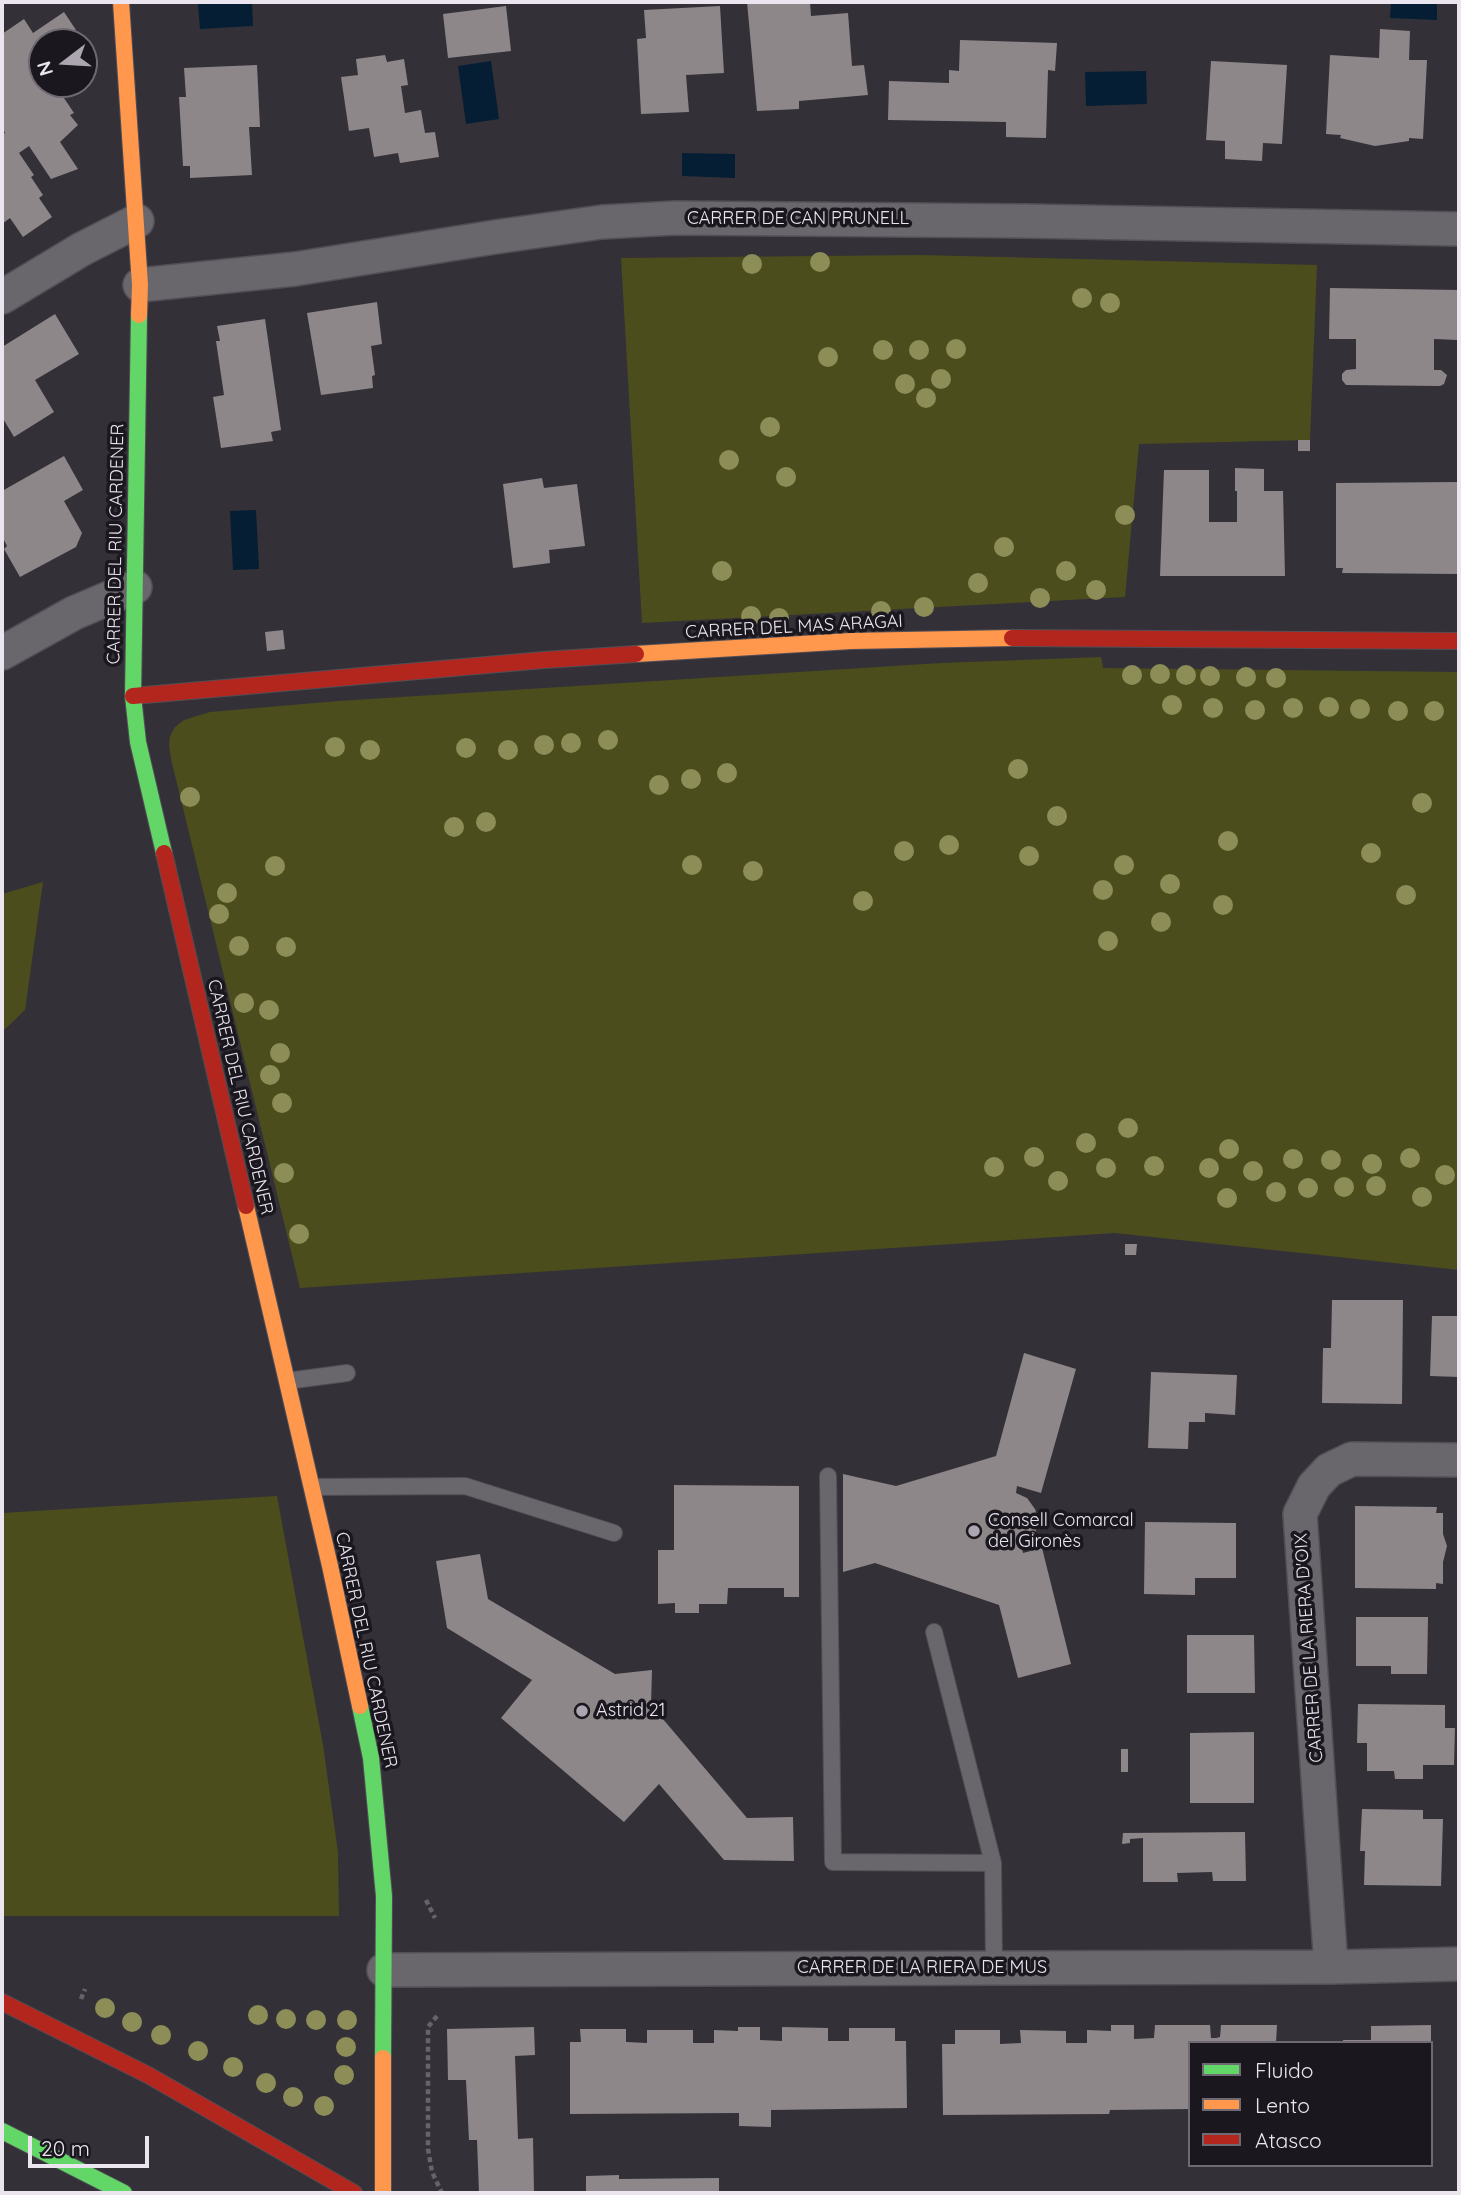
<!DOCTYPE html>
<meta charset="utf-8">
<style>
body{margin:0}
#map{position:relative;width:1461px;height:2195px;overflow:hidden;background:#343038;font-family:Quicksand,sans-serif}
canvas{display:block}
.frame{position:absolute;inset:0;border:4px solid #ebe5f0;pointer-events:none}
.legend{position:absolute;left:1188px;top:2041px;width:245px;height:126px;box-sizing:border-box;background:#1a171e;border:2px solid #6e6972;margin:0;padding:9px 12px;list-style:none;font-size:21px;color:#ebe5f0}
.legend li{display:flex;align-items:center;gap:14px;height:35px}
.legend b{width:35px;border:2px solid #6e6972}
.north{position:absolute;left:28px;top:28px;width:70px;height:70px;box-sizing:border-box;background:#1a171e;border:2px solid #6e6972;border-radius:50%;rotate:253deg;font-size:19px;font-weight:700;line-height:28px;text-align:center;color:#ebe5f0}
.north::after{content:'';display:block;margin:auto;width:24px;height:32px;background:#aba6b0;clip-path:polygon(50% 0,100% 100%,50% 72%,0 100%)}
.scale{position:absolute;left:28px;top:2136px;width:121px;height:32px;box-sizing:border-box;border:4px solid #ebe5f0;border-top:0;padding-left:9px;font-size:21px;line-height:24px;white-space:nowrap;color:#ebe5f0;-webkit-text-stroke:5px #1a171e;paint-order:stroke}
</style>
<div id="map">
<canvas width="1461" height="2195"></canvas>
<div class="frame"></div>
<ul class="legend">
<li><b style="height:9px;background:#63d668"></b>Fluido</li>
<li><b style="height:9px;background:#ff974d"></b>Lento</li>
<li><b style="height:9px;background:#b3261e"></b>Atasco</li>
</ul>
<div class="north">N</div>
<div class="scale">20 m</div>
</div>
<script>
const g = document.querySelector('canvas').getContext('2d');
g.lineJoin = 'round';
function fill(path, color) {
  g.fillStyle = color;
  g.fill(path, 'evenodd');
}
function poly(rows) {
  const path = new Path2D();
  for (const r of rows) {
    path.moveTo(r[0], r[1]);
    for (let i = 2; i < r.length; i += 2) path.lineTo(r[i], r[i + 1]);
  }
  return path;
}
function stroke(path, color, width, dash) {
  g.strokeStyle = color;
  g.lineWidth = width;
  g.lineCap = dash ? 'butt' : 'round';
  g.setLineDash(dash || []);
  g.stroke(path);
}
function write(font, color, halo, rows, align = 'center') {
  g.font = font + ' Quicksand,sans-serif';
  g.lineWidth = 7;
  g.setLineDash([]);
  g.textBaseline = 'middle';
  g.strokeStyle = halo;
  g.fillStyle = color;
  for (const [text, x, y, turn = 0] of rows) {
    g.save();
    g.translate(x, y);
    g.rotate((+turn || 0) * Math.PI / 180);
    g.textAlign = isNaN(turn) ? turn : align;
    if (halo) g.strokeText(text, 0, 0);
    g.fillText(text, 0, 0);
    g.restore();
  }
}
const green = poly([
 [921,255,1317,265,1310,440,1139,444,1125,597,642,623,621,258],
 [1101,657,1103,668,1459,672,1459,1270,1115,1233,300,1288,171,759,169,745,170,736,175,727,184,720,210,712,338,701,941,663],
 [43,882,25,1010,2,1032,2,894],
 [277,1496,323,1745,338,1852,339,1916,2,1916,2,1513]
]);
const water = poly([
 [252,2,253,26,200,29,198,4],
 [1391,2,1437,2,1437,20,1390,18],
 [491,61,499,119,466,124,458,66],
 [1146,71,1147,104,1086,106,1085,72],
 [682,153,735,154,735,178,682,176],
 [256,510,259,569,233,570,230,511]
]);
const building = poly([
 [747,2,810,2,811,16,848,13,852,66,864,65,868,95,799,101,799,109,757,111],
 [506,6,511,51,448,58,443,14],
 [720,6,724,73,686,75,689,112,641,114,637,39,646,38,644,10],
 [64,12,76,30,64,38,67,42,42,42,42,66,37,69,42,77,42,84,47,84,55,95,60,92,74,113,70,115,78,125,60,142,78,169,51,179,29,146,19,153,34,175,31,177,43,195,39,198,52,217,23,237,10,218,2,224,2,135,5,133,2,127,2,34,24,19,33,33],
 [1380,29,1410,31,1409,60,1427,60,1423,139,1409,138,1409,141,1375,146,1340,138,1341,135,1326,134,1330,55,1379,58],
 [960,40,1057,43,1055,71,1048,70,1046,138,1006,137,1006,122,888,120,889,81,949,83,949,70,959,71],
 [385,55,387,62,404,59,408,85,401,86,405,113,421,110,425,133,435,132,439,157,400,163,398,153,374,157,369,128,349,131,341,77,358,75,356,59],
 [1211,61,1287,65,1282,144,1263,143,1262,161,1225,159,1225,141,1206,140],
 [257,65,260,127,249,127,252,175,190,178,190,166,183,166,179,97,186,97,184,68],
 [1330,288,1459,290,1458,340,1434,339,1434,370,1441,370,1447,375,1444,384,1440,386,1346,385,1342,380,1342,374,1346,370,1356,369,1356,339,1329,339],
 [377,302,382,344,371,346,375,375,372,376,373,388,321,395,307,313],
 [55,314,79,354,35,380,54,412,14,437,2,417,2,347],
 [265,319,281,430,271,432,273,441,221,448,213,397,224,395,216,341,220,341,217,326],
 [1298,440,1310,440,1310,451,1298,451],
 [64,456,83,490,64,501,82,533,76,547,20,577,4,549,7,546,2,536,2,491],
 [1235,468,1264,469,1264,491,1283,491,1285,576,1160,576,1164,470,1209,470,1209,522,1237,522,1237,491,1235,491],
 [542,478,544,488,577,484,585,546,549,550,550,563,513,568,503,484],
 [1459,482,1459,574,1342,573,1343,568,1336,568,1336,483],
 [283,630,285,649,267,651,265,632],
 [1125,1244,1137,1244,1136,1255,1125,1255],
 [1332,1300,1403,1300,1402,1404,1322,1403,1323,1348,1331,1348],
 [1432,1316,1459,1316,1459,1377,1430,1376],
 [1024,1353,1076,1369,1041,1493,1017,1486,1016,1493,1027,1498,1035,1509,1038,1518,1035,1536,1022,1549,1023,1553,1042,1548,1071,1664,1018,1678,999,1605,875,1563,843,1572,843,1474,896,1486,996,1456],
 [1151,1372,1237,1375,1235,1415,1205,1413,1205,1422,1189,1422,1188,1449,1148,1448],
 [674,1485,799,1486,799,1597,784,1597,784,1588,728,1588,727,1604,699,1604,699,1613,675,1613,675,1603,658,1604,658,1550,674,1550],
 [1355,1506,1437,1507,1436,1513,1443,1513,1443,1534,1447,1546,1443,1562,1443,1584,1436,1583,1436,1589,1355,1588],
 [1145,1522,1236,1523,1236,1578,1195,1578,1195,1595,1144,1594],
 [480,1554,488,1599,615,1674,652,1670,651,1705,747,1818,793,1817,794,1861,724,1860,659,1784,624,1822,501,1718,532,1680,447,1628,436,1561],
 [1356,1617,1428,1617,1427,1674,1391,1674,1391,1666,1356,1666],
 [1187,1635,1254,1635,1255,1693,1187,1693],
 [1358,1704,1445,1705,1445,1728,1455,1728,1454,1765,1423,1765,1423,1779,1395,1779,1394,1771,1367,1771,1367,1743,1357,1743],
 [1254,1732,1254,1803,1190,1803,1190,1733],
 [1121,1749,1128,1749,1128,1772,1121,1772],
 [1362,1809,1423,1810,1423,1819,1443,1819,1441,1886,1364,1885,1365,1851,1360,1851],
 [1245,1832,1246,1881,1213,1881,1212,1872,1177,1873,1178,1882,1143,1882,1143,1838,1130,1839,1130,1843,1122,1844,1123,1833],
 [1111,2025,1134,2025,1134,2039,1154,2038,1155,2025,1210,2025,1211,2038,1216,2038,1220,2037,1221,2025,1277,2025,1276,2043,1190,2043,1190,2109,1110,2110,1109,2114,943,2115,942,2044,955,2044,955,2030,1000,2030,1000,2044,1021,2043,1020,2030,1066,2031,1066,2043,1087,2043,1087,2030,1111,2031],
 [1431,2025,1431,2043,1343,2043,1343,2040,1371,2040,1371,2026],
 [534,2027,535,2055,515,2056,518,2139,533,2138,534,2192,479,2193,477,2140,469,2140,466,2080,448,2080,447,2029],
 [738,2027,760,2027,760,2040,782,2041,782,2027,828,2028,828,2041,849,2041,849,2028,895,2028,895,2041,906,2041,907,2108,771,2110,771,2127,739,2126,739,2113,570,2114,570,2042,581,2042,580,2029,626,2029,626,2042,647,2043,647,2030,693,2030,693,2043,714,2043,714,2030,738,2031],
 [619,2175,619,2179,719,2178,719,2193,586,2193,586,2176]
]);
const path = poly([
 [426,1900,435,1918],
 [81,1999,85,1989],
 [437,2016,428,2027,428,2149,432,2172,442,2193]
]);
const lane = poly([
 [287,1381,347,1373],
 [828,1476,833,1862,993,1863,994,1967],
 [312,1487,465,1486,614,1533],
 [934,1632,993,1863]
]);
const street = poly([
 [140,285,295,269,495,237,602,222,675,218,1025,221,1459,229],
 [2,297,82,249,137,221],
 [2,653,74,613,135,587],
 [1331,1967,1300,1514,1314,1486,1329,1470,1352,1459,1459,1460],
 [384,1970,1331,1967,1459,1964]
]);
const fast = poly([
 [139,315,133,696,138,742,164,853],
 [360,1706,371,1758,384,1896,383,2058],
 [2,2131,124,2193]
]);
const slow = poly([
 [121,2,140,285,139,315],
 [636,654,851,641,1012,638],
 [246,1206,330,1566,360,1706],
 [383,2193,383,2058]
]);
const jam = poly([
 [1012,638,1459,641],
 [133,696,544,660,636,654],
 [164,853,246,1206],
 [2,2002,148,2075,354,2193]
]);
const trees = [
 [820,262],
 [752,264],
 [1082,298],
 [1110,303],
 [956,349],
 [883,350],
 [919,350],
 [828,357],
 [941,379],
 [905,384],
 [926,398],
 [770,427],
 [729,460],
 [786,477],
 [1125,515],
 [1004,547],
 [722,571],
 [1066,571],
 [978,583],
 [1096,590],
 [1040,598],
 [924,607],
 [881,611],
 [751,616],
 [779,618],
 [1160,674],
 [1132,675],
 [1186,675],
 [1210,676],
 [1246,677],
 [1276,678],
 [1172,705],
 [1329,707],
 [1213,708],
 [1293,708],
 [1360,709],
 [1255,710],
 [1398,711],
 [1434,711],
 [608,740],
 [571,743],
 [544,745],
 [335,747],
 [466,748],
 [370,750],
 [508,750],
 [1018,769],
 [727,773],
 [691,779],
 [659,785],
 [190,797],
 [1422,803],
 [1057,816],
 [486,822],
 [454,827],
 [1228,841],
 [949,845],
 [904,851],
 [1371,853],
 [1029,856],
 [692,865],
 [1124,865],
 [275,866],
 [753,871],
 [1170,884],
 [1103,890],
 [227,893],
 [1406,895],
 [863,901],
 [1223,905],
 [219,914],
 [1161,922],
 [1108,941],
 [239,946],
 [286,947],
 [244,1003],
 [269,1010],
 [280,1053],
 [270,1075],
 [282,1103],
 [1128,1128],
 [1086,1143],
 [1229,1149],
 [1034,1157],
 [1410,1158],
 [1293,1159],
 [1331,1160],
 [1372,1164],
 [1154,1166],
 [994,1167],
 [1106,1168],
 [1209,1168],
 [1253,1171],
 [284,1173],
 [1445,1175],
 [1058,1181],
 [1376,1186],
 [1344,1187],
 [1308,1188],
 [1276,1192],
 [1422,1197],
 [1227,1198],
 [299,1234],
 [105,2008],
 [258,2015],
 [286,2019],
 [316,2020],
 [347,2020],
 [132,2022],
 [161,2035],
 [346,2047],
 [198,2051],
 [233,2067],
 [344,2075],
 [266,2083],
 [293,2097],
 [324,2106]
];
const markers = [
 [974,1531,7,"#aba6b0"],
 [582,1711,7,"#aba6b0"]
];
const streetNames = [
 ["CARRER DE CAN PRUNELL",798,219],
 ["CARRER DEL RIU CARDENER",116,544,-89],
 ["CARRER DEL MAS ARAGAI",794,627,-3],
 ["CARRER DEL RIU CARDENER",240,1097,77],
 ["CARRER DE LA RIERA D'OIX",1309,1648,-94],
 ["CARRER DEL RIU CARDENER",366,1650,78],
 ["CARRER DE LA RIERA DE MUS",922,1968]
];
const poiNames = [
 ["Consell Comarcal",988,1521],
 ["del Gironès",988,1542],
 ["Astrid 21",596,1711]
];
fill(green, '#4b4d1d');
fill(water, '#061e34');
fill(building, '#8e8789');
stroke(lane, '#524e56', 18);
stroke(street, '#524e56', 36);
stroke(fast, '#524e56', 18);
stroke(slow, '#524e56', 18);
stroke(jam, '#524e56', 18);
stroke(path, '#676469', 4.5, [5, 3.5]);
stroke(lane, '#69666c', 16);
stroke(street, '#69666c', 33);
stroke(fast, '#63d668', 16);
stroke(slow, '#ff974d', 16);
stroke(jam, '#b3261e', 16);
g.fillStyle = '#8c8d57';
for (const [x, y] of trees) {
  g.beginPath();
  g.arc(x, y, 10, 0, 2 * Math.PI);
  g.fill();
}
for (const [x, y, r, color] of markers) {
  const dot = new Path2D();
  dot.arc(x, y, r, 0, 2 * Math.PI);
  g.fillStyle = color;
  g.fill(dot);
  stroke(dot, '#1a171e', 2.5);
}
write('18px', '#ebe5f0', '#1a171e', streetNames);
write('18px', '#ebe5f0', '#1a171e', poiNames, 'left');
</script>
